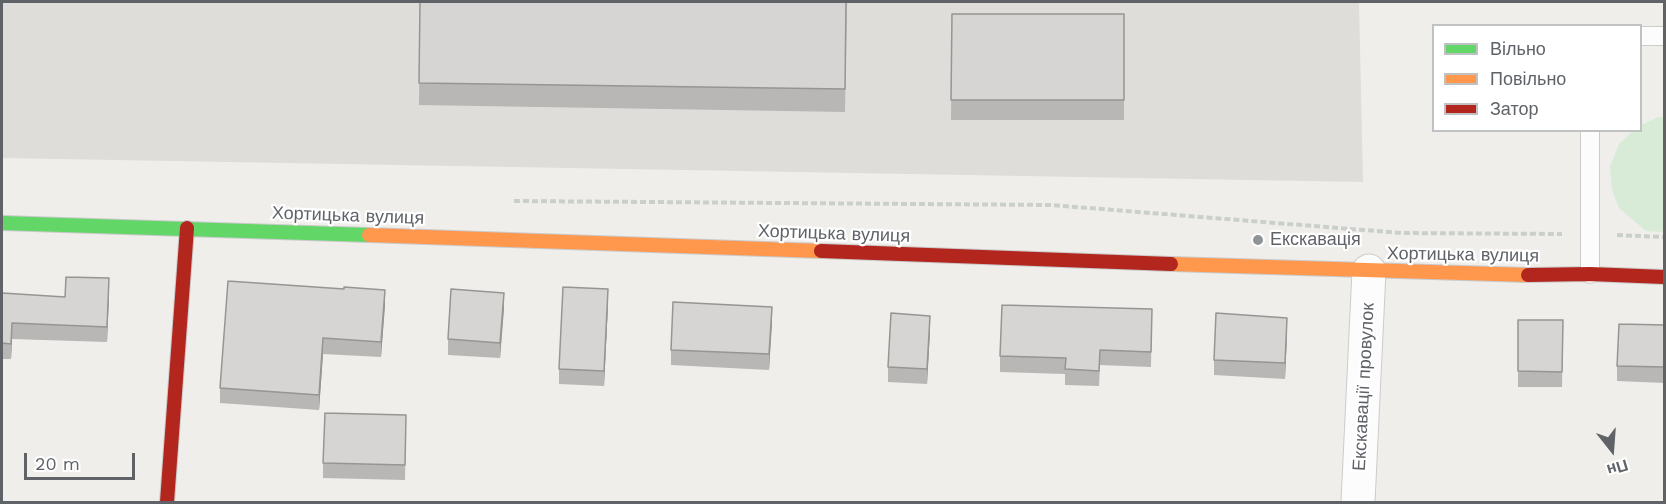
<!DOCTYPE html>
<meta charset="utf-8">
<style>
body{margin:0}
#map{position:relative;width:1666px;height:504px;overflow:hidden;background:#efeeea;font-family:"Work Sans",sans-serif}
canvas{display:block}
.frame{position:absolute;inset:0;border:3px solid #5f6368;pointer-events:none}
.legend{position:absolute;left:1432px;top:24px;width:210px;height:108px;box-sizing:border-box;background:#fff;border:2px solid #bfc1c3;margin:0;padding:8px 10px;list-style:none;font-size:18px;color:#5f6368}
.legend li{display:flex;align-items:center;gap:12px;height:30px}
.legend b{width:30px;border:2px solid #bfc1c3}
.north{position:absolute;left:1582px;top:420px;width:60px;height:60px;-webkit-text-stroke:4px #fff;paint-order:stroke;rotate:163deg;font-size:16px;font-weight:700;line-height:24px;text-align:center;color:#5f6368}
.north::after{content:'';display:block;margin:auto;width:21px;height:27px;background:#5f6368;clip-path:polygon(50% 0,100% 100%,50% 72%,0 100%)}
.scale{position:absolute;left:24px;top:453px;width:111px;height:27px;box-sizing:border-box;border:3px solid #5f6368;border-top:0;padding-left:8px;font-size:18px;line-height:21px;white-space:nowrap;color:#5f6368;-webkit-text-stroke:4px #fff;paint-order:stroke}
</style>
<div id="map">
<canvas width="1666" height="504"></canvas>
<div class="frame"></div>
<ul class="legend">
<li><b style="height:8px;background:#63d668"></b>Вільно</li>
<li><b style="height:8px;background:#ff974d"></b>Повільно</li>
<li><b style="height:8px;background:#b3261e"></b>Затор</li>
</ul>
<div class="north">Пн</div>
<div class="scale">20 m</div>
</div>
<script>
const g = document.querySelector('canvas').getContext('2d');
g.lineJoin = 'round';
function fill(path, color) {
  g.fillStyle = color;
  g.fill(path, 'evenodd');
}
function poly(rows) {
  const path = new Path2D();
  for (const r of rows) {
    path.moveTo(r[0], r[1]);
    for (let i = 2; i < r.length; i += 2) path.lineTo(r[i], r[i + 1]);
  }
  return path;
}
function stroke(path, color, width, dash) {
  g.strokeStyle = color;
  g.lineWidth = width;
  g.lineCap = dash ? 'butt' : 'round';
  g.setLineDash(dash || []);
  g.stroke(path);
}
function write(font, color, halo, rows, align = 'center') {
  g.font = font + ' "Work Sans",sans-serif';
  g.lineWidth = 4.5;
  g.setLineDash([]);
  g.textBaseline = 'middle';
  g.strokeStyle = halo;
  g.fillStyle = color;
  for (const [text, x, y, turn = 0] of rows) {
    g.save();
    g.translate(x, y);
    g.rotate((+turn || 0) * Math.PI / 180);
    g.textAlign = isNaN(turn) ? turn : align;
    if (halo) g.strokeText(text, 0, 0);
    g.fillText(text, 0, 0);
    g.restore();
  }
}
const industrial = poly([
 [2,2,1359,2,1363,182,2,158]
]);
const green = poly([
 [1659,117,1664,117,1664,232,1646,231,1619,208,1612,190,1610,167,1619,144,1633,131,1640,130,1641,125]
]);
const path = poly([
 [514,201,1051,205,1401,233,1562,234],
 [1617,235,1664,237]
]);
const lane = poly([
 [1640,36,1664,36],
 [1590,274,1590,130]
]);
const street = poly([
 [1358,502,1369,271]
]);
const fast = poly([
 [2,223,369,235]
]);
const slow = poly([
 [369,235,821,251],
 [1171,264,1528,275]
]);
const jam = poly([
 [821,251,1171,264],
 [1528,275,1590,274,1664,277],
 [167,502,187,228]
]);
const wall = poly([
 [420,2,847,2,845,112,419,105],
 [952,14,1124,14,1124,120,951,120],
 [344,289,385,305,381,357,323,354,319,410,220,403,220,388],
 [2,293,65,297,109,293,107,342,12,339,11,359,2,359],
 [608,305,604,386,559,384,559,369],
 [504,308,500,358,448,355,448,339],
 [1152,309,1151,367,1100,365,1099,386,1065,385,1065,374,1000,372,1000,356],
 [1518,320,1563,320,1562,387,1518,387],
 [772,322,769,370,671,365,671,350],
 [1665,325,1665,383,1617,381,1617,366],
 [930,331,927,384,888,382,888,367],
 [1287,333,1285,379,1214,375,1214,360],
 [406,415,405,480,323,478,323,463]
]);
const shadedWall = poly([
 [109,278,109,293,107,342,107,327],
 [608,289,608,305,604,386,604,371],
 [385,290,385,305,381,357,381,342],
 [504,293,504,308,500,358,500,343],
 [772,307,772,322,769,370,769,354],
 [930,316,930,331,927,384,927,369],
 [1287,318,1287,333,1285,379,1285,363],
 [12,323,12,339,11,359,11,344],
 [323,338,323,354,319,410,319,395]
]);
const building = poly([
 [420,2,846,2,845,89,419,83,420,2],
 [952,14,1124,14,1124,100,951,100,952,14],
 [66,277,109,278,107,327,12,323,11,344,2,343,2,293,65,297,66,277],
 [228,281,344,289,344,287,385,290,381,342,323,338,319,395,220,388,228,281],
 [563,287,608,289,604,371,559,369,563,287],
 [451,289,504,293,500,343,448,339,451,289],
 [673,302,772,307,769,354,671,350,673,302],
 [1002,305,1152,309,1151,352,1100,350,1099,371,1065,369,1066,358,1000,356,1002,305],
 [891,313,930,316,927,369,888,367,891,313],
 [1216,313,1287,318,1285,363,1214,360,1216,313],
 [1518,320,1563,320,1562,372,1518,371,1518,320],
 [1619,324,1665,325,1665,367,1617,366,1619,324],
 [325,413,406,415,405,465,323,463,325,413]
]);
const markers = [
 [1258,240,6,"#919496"]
];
const streetNames = [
 ["Хортицька вулиця",348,216,2],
 ["Хортицька вулиця",834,234,2],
 ["Хортицька вулиця",1463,255,1],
 ["Екскавації провулок",1364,387,-87]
];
const poiNames = [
 ["Екскавація",1270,240]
];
fill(industrial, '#dfddda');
fill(green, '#d8ebd6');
stroke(lane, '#cbcccc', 20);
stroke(street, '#cbcccc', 35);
stroke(fast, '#cacacb', 16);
stroke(slow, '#cacacb', 16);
stroke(jam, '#cacacb', 16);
stroke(path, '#cacfcc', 4, [6, 3]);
stroke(lane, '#fdfcfc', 18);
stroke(street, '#fdfcfc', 33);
stroke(fast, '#63d668', 14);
stroke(slow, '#ff974d', 14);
stroke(jam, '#b3261e', 14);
fill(wall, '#b8b7b5');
fill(shadedWall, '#969594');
fill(building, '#d6d5d3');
stroke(building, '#969594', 1.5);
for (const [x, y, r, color] of markers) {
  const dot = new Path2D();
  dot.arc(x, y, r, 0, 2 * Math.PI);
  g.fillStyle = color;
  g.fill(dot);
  stroke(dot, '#fff', 2);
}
write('18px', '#5f6368', '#fff', streetNames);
write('18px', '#5f6368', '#fff', poiNames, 'left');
</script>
